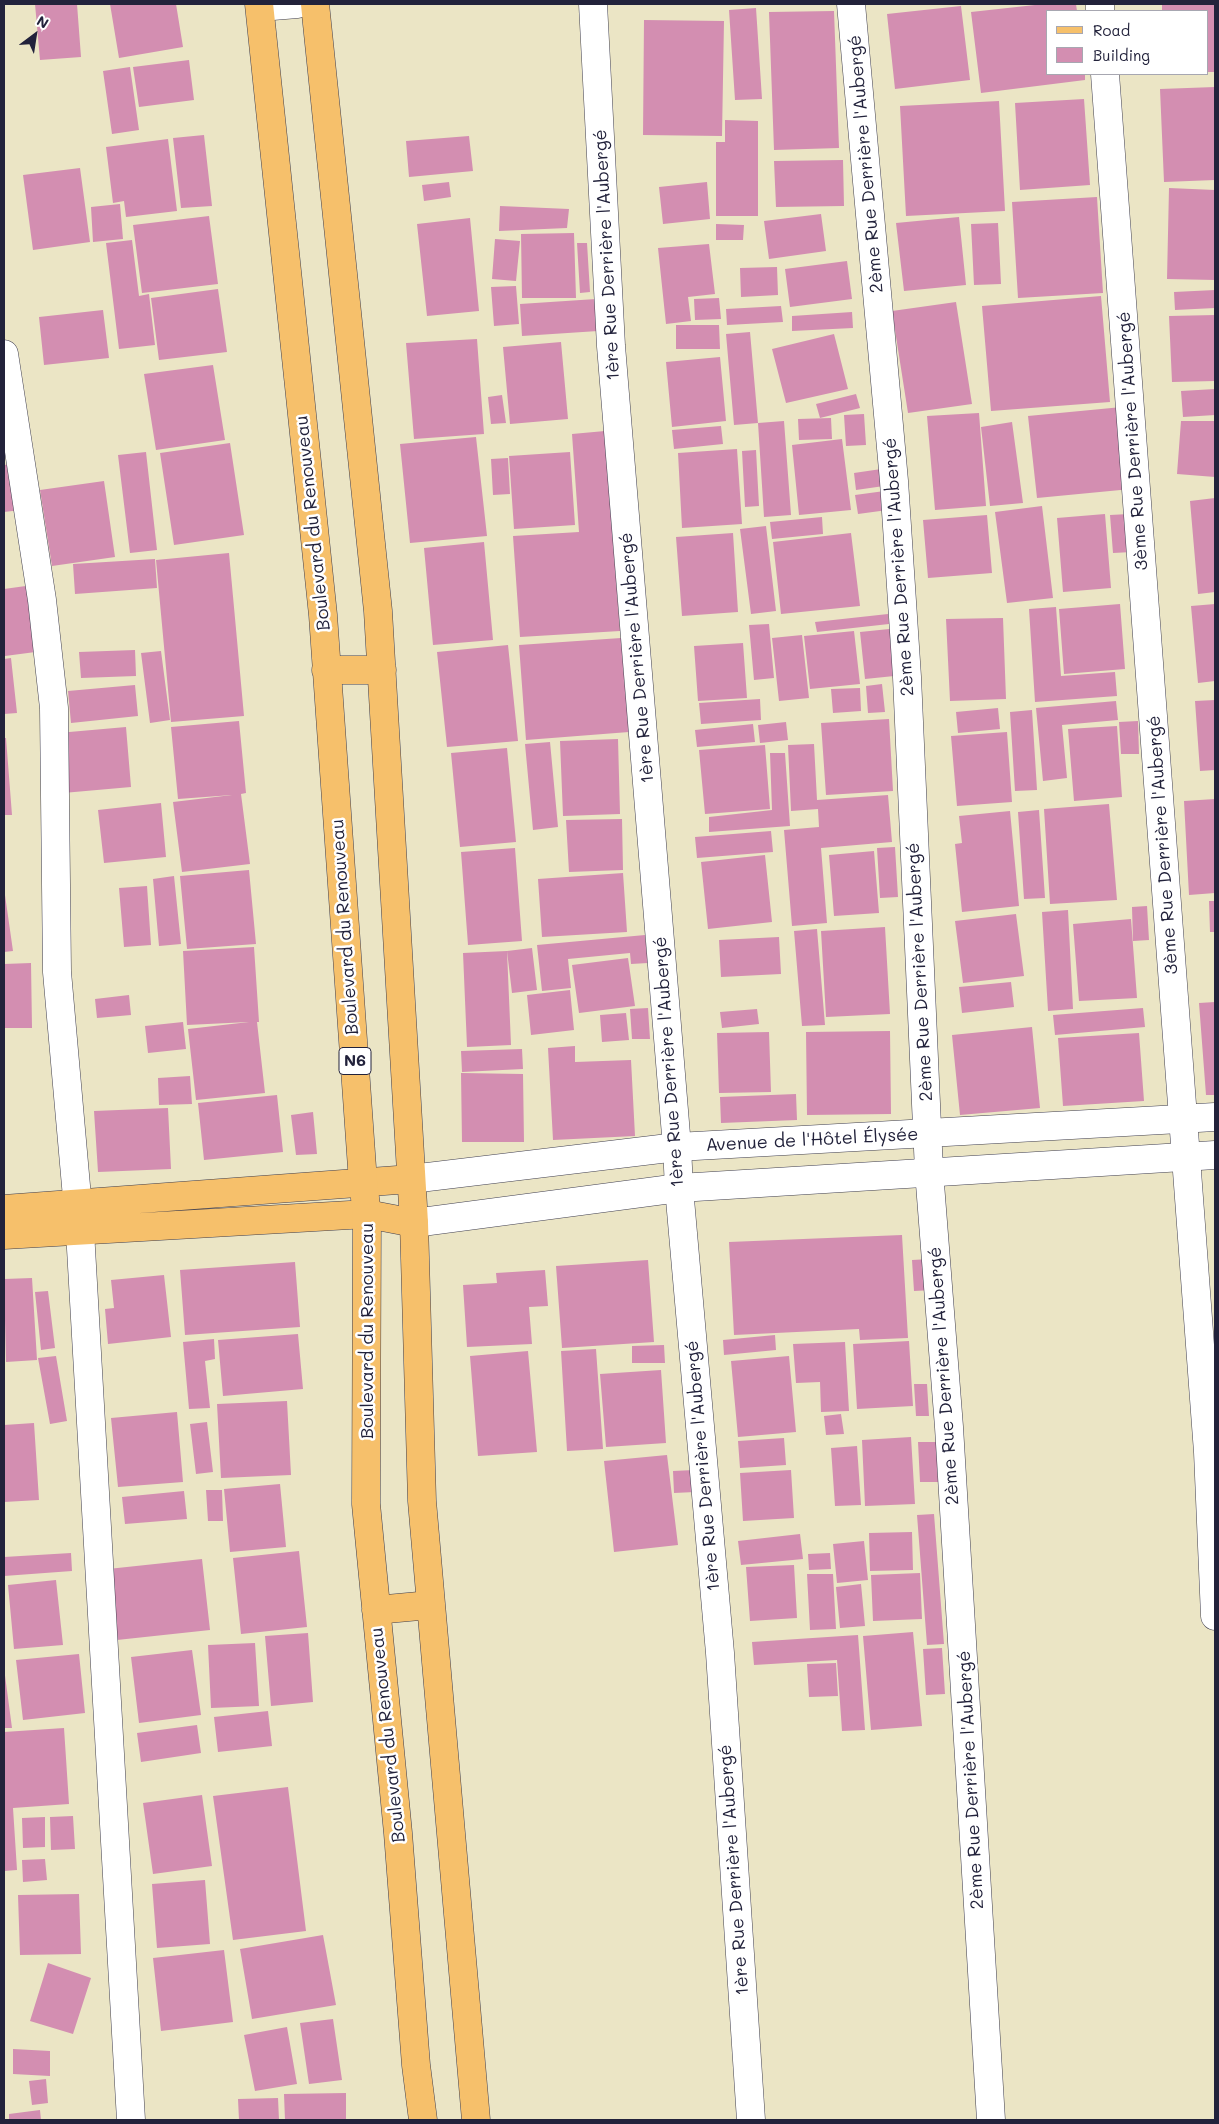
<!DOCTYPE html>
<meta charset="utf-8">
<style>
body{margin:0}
#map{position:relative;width:1219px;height:2124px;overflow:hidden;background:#ebe5c5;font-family:Mali,sans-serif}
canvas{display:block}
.frame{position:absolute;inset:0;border:5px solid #22223b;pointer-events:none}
.legend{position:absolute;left:1046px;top:10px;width:162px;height:65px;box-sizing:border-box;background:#fff;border:1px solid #a7a7b1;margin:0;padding:6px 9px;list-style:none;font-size:15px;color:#22223b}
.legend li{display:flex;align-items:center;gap:10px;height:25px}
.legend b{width:25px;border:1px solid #a7a7b1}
.north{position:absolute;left:10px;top:10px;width:50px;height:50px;-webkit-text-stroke:4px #fff;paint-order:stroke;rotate:31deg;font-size:14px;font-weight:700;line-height:20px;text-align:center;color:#22223b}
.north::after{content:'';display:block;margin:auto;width:18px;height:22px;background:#22223b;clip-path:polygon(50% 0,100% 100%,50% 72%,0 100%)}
</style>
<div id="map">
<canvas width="1219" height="2124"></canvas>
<div class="frame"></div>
<ul class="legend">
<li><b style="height:6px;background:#f6c06b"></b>Road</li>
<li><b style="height:14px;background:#d38eb1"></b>Building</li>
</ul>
<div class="north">N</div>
</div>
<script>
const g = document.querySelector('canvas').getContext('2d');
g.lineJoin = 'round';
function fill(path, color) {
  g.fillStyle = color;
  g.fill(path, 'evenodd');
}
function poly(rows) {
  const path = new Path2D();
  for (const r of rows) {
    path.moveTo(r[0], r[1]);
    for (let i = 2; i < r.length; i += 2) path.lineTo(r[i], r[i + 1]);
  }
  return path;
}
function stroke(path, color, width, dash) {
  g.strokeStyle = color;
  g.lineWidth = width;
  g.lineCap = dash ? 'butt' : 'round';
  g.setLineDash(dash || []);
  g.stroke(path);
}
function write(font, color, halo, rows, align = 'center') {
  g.font = font + ' Mali,sans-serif';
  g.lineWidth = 5;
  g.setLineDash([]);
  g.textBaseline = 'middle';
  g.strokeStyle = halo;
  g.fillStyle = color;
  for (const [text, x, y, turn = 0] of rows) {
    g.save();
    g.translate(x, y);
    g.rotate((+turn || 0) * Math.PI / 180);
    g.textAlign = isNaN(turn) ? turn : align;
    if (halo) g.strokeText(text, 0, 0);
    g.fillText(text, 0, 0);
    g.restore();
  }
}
const building = poly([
 [35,4,77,4,81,57,40,60],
 [110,4,176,4,183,47,119,58],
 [1044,4,1076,4,1077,11,1048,11,1048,74,1085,74,1085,80,981,93,971,12],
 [1162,4,1215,4,1215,72,1208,72,1208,11,1162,11],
 [961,6,970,80,895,89,887,14],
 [756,8,762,99,735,100,729,10],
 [834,11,839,148,774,150,769,12],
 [644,20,724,21,722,136,643,135],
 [189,60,194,100,139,107,133,67],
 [130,67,139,130,112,134,103,71],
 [1215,87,1215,180,1164,182,1160,89],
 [1084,99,1090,185,1020,190,1015,103],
 [999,101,1005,211,906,216,900,106],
 [725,120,758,121,758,216,716,216,716,142,725,142],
 [204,135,212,206,181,208,173,138],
 [469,136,473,171,409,177,406,141],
 [168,139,177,211,126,217,124,201,113,203,106,147],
 [843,160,844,206,776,207,774,161],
 [80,168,90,242,33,250,23,175],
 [449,182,451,197,424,201,422,185],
 [707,182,710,219,663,224,659,187],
 [1169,188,1215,190,1215,280,1167,279],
 [1097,197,1103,293,1018,298,1012,202],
 [120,204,123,239,93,242,91,207],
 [500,206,569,209,567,228,499,231],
 [821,214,826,251,769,259,764,221],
 [209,216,218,284,142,293,133,225],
 [959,217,966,285,904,291,896,223],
 [470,218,479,311,427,316,417,224],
 [998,223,1001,284,974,285,971,224],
 [716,224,744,225,743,240,716,240],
 [574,233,576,298,522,298,521,234],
 [495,239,520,241,516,281,492,279],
 [132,240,139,296,149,294,155,345,119,349,106,243],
 [577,243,587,243,590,292,580,293],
 [709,244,715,294,688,297,691,321,666,324,658,248],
 [847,261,852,299,790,307,785,269],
 [777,267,778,295,741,297,740,268],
 [516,286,519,324,494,326,491,287],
 [218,289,227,352,159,360,151,298],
 [1215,290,1215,308,1175,310,1174,292],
 [1101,296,1110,402,991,411,982,306],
 [719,298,721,319,695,320,694,299],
 [596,299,598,331,522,336,520,304],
 [956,302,972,404,908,413,892,311],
 [781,306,783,322,727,325,726,309],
 [103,310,109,358,44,365,39,317],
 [852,312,853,328,792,331,792,316],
 [1215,315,1215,381,1172,382,1169,316],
 [676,325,719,325,720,349,676,349],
 [750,332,758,423,734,425,726,334],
 [834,334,848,389,786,403,772,349],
 [477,339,484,434,414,439,406,343],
 [561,342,568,419,510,424,503,347],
 [720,357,726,421,672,427,666,362],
 [213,365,225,440,156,450,144,374],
 [1215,389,1215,415,1183,417,1181,391],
 [856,394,860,408,820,418,816,404],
 [502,395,506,423,491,424,488,397],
 [1122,407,1131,489,1037,498,1028,416],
 [979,413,986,506,935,510,927,416],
 [864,414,866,445,846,446,844,415],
 [831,418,832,439,799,440,798,419],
 [784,421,791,515,764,517,758,423],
 [1181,421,1215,421,1215,477,1177,474],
 [1012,422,1023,503,990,506,981,427],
 [721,426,723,444,674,449,672,430],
 [605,431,620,631,520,637,513,536,579,532,572,434],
 [476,437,487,536,410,543,400,444],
 [842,439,851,510,799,515,792,445],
 [230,443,244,535,174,545,160,453],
 [737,449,742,524,682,528,678,453],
 [756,450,759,506,745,507,742,451],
 [146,452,157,550,130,553,118,455],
 [570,452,575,525,514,529,509,456],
 [508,458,510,494,493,495,491,459],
 [15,464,21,510,4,512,4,465],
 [888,468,891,485,856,490,854,473],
 [104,481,115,557,52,566,40,490],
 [892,490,895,509,858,514,855,495],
 [1215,498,1215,592,1198,594,1190,501],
 [1042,506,1053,598,1007,603,995,512],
 [1105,514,1111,588,1063,592,1057,518],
 [1129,514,1132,552,1113,553,1110,515],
 [987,515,992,573,928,578,923,520],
 [822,517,823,534,772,539,770,522],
 [766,526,776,611,751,614,740,529],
 [733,533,738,612,682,616,676,537],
 [851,533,860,606,781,614,773,542],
 [484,542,493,640,433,645,424,548],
 [229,553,244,716,171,722,156,560],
 [155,559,157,588,75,594,73,564],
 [33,585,43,651,5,656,4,589],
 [1120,604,1125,669,1064,674,1059,609],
 [1215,604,1215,681,1198,683,1191,606],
 [1056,607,1061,676,1115,672,1117,696,1035,702,1029,609],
 [888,614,889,624,817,632,815,622],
 [1003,618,1006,699,950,701,946,619],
 [769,624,774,678,754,680,749,625],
 [899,628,904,675,865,679,860,632],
 [854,631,860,684,810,689,804,636],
 [802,635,809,698,779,701,772,638],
 [621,638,629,732,526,740,519,645],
 [743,643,747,698,698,701,694,646],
 [508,645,518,741,447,747,437,652],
 [135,650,136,676,81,678,79,652],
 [161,651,170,720,150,723,141,653],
 [11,658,17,713,4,714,4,659],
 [882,684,885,712,868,713,866,686],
 [135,685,138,716,71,723,68,691],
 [860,688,861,711,833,713,831,689],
 [760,699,761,720,701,724,699,703],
 [1215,700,1215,770,1200,771,1195,701],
 [1116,701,1118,720,1062,725,1067,778,1043,781,1036,708],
 [998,708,1000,729,958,733,956,712],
 [1032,710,1037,790,1015,791,1010,712],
 [889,719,893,791,826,795,821,723],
 [239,721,246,793,241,794,250,864,182,872,173,802,232,795,178,799,171,727],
 [1138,721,1139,754,1121,754,1119,722],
 [786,722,788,740,760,743,758,725],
 [753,724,755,742,697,747,695,730],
 [1117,726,1122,797,1074,801,1068,729],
 [126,727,131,787,63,793,58,733],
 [1007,732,1012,802,957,806,951,736],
 [4,738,6,738,12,815,4,815],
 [618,739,620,814,563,816,560,741],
 [550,742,558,827,533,830,525,744],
 [814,744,817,800,888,795,892,842,821,848,827,923,792,926,784,830,819,827,818,809,791,811,788,745],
 [765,745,770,809,705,814,699,750],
 [507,748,516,842,460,847,451,753],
 [770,753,785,753,790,826,709,832,709,817,772,810],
 [1215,799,1215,893,1189,895,1184,801],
 [161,803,166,857,104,863,98,810],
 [1109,804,1117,900,1050,904,1044,809],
 [1039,810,1045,898,1024,899,1018,812],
 [1010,811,1019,906,962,912,955,844,962,843,959,816],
 [622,819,623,870,569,872,566,820],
 [771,831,773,852,697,858,695,837],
 [895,847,898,897,880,898,877,848],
 [515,848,522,941,468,945,461,852],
 [874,851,879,913,834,916,829,855],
 [765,855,772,922,708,929,701,862],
 [249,870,256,944,187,949,180,876],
 [623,873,627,932,542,937,538,879],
 [174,876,181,944,159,946,153,879],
 [147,886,151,945,124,947,119,888],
 [4,888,13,951,4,952],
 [1209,901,1215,901,1215,932,1210,932],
 [1147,906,1149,940,1133,941,1132,907],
 [1068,910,1073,1009,1048,1011,1042,912],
 [1016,914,1024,976,963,983,955,921],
 [1131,919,1137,998,1079,1001,1073,924],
 [885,927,890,1014,826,1017,821,931],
 [817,929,825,1025,802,1026,794,931],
 [645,935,648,963,631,964,630,953,568,959,571,988,542,991,537,945],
 [779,937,781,974,721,977,719,940],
 [254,947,259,1022,257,1022,265,1093,196,1100,188,1029,249,1022,187,1025,183,951],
 [532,948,537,990,512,993,507,951],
 [507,951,511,1045,467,1047,463,953],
 [628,958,635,1006,579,1013,572,965],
 [31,963,32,1028,4,1028,4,964],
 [1011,982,1014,1007,962,1013,959,987],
 [570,990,574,1030,531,1035,527,995],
 [129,995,131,1015,97,1018,95,999],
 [1215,1002,1215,1095,1206,1095,1199,1003],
 [648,1008,650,1039,632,1039,630,1009],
 [1143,1008,1145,1027,1055,1035,1053,1015],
 [757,1009,759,1024,722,1028,720,1012],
 [626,1013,629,1040,602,1042,600,1015],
 [183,1022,186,1049,148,1053,145,1026],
 [1032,1027,1040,1108,960,1115,952,1035],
 [890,1031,891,1114,807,1115,806,1032],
 [769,1032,771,1092,719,1093,717,1033],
 [1139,1033,1144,1101,1063,1106,1058,1038],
 [575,1046,575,1062,631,1060,635,1136,553,1140,548,1048],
 [522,1049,523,1069,462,1072,461,1051],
 [461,1073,523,1074,524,1142,462,1142],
 [190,1076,192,1104,159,1105,158,1078],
 [796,1094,797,1120,721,1123,720,1097],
 [277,1095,283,1152,204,1160,198,1103],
 [168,1108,171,1169,98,1172,94,1111],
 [313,1112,317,1154,296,1155,291,1115],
 [902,1235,908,1338,860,1340,859,1329,734,1335,729,1242],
 [930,1259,933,1290,914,1291,912,1260],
 [648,1260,654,1342,562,1348,556,1266],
 [295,1262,300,1327,185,1335,180,1270],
 [545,1270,548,1306,529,1307,532,1344,467,1347,463,1285,497,1283,496,1273],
 [164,1275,171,1337,108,1344,105,1309,114,1308,111,1280],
 [32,1278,37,1360,6,1362,4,1279],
 [48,1291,55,1348,41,1350,35,1292],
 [298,1334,303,1389,223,1396,218,1340],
 [775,1335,776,1350,724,1355,723,1340],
 [214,1339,215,1359,205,1361,210,1408,189,1409,183,1342],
 [909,1341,913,1406,857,1409,853,1344],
 [845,1342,849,1411,821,1412,820,1382,796,1383,793,1344],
 [664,1345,665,1363,632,1363,632,1346],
 [596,1349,603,1449,567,1451,561,1351],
 [528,1351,537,1452,478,1456,470,1356],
 [56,1356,67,1421,50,1424,38,1358],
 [789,1356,796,1432,738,1437,731,1361],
 [661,1370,666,1443,606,1447,600,1374],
 [914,1384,927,1384,929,1416,916,1416],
 [287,1401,291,1475,221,1478,217,1404],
 [177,1412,183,1482,118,1487,111,1418],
 [841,1414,844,1434,826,1435,824,1416],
 [207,1422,213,1472,196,1474,190,1424],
 [34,1423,39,1500,4,1502,4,1425],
 [911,1437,915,1504,865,1506,862,1440],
 [784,1438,786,1465,740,1468,738,1441],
 [918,1442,937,1442,938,1482,920,1482],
 [857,1446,861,1505,835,1506,831,1448],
 [667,1455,678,1545,614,1552,604,1461],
 [694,1470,695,1492,674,1493,673,1471],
 [791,1470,794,1518,743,1521,740,1473],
 [280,1484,286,1547,230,1552,224,1489],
 [206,1490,222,1490,223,1521,208,1521],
 [184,1491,187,1519,125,1524,122,1497],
 [934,1514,944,1644,927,1645,917,1515],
 [912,1532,913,1570,870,1571,869,1533],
 [800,1534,803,1559,741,1565,738,1541],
 [864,1541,868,1580,837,1583,833,1544],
 [299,1551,307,1627,241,1634,233,1558],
 [71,1553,72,1571,4,1576,4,1557],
 [830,1553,831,1569,809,1570,808,1554],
 [202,1559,210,1630,117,1640,108,1569],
 [794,1565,797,1618,750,1621,746,1567],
 [920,1573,922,1619,873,1621,871,1575],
 [807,1574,833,1574,836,1629,810,1630],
 [56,1580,63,1645,14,1649,8,1585],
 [861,1584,865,1626,840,1628,836,1587],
 [913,1632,922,1726,871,1730,863,1636],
 [308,1633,313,1702,271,1706,265,1636],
 [858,1635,865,1730,842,1731,837,1660,754,1665,752,1642],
 [255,1643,259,1706,211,1708,208,1645],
 [942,1648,945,1694,926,1695,923,1649],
 [192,1650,201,1715,139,1723,131,1657],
 [79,1654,85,1713,23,1720,16,1660],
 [836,1663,838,1696,809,1697,807,1664],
 [4,1668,12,1728,4,1728],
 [268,1711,272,1746,218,1752,214,1717],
 [197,1725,201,1753,141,1762,137,1733],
 [64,1728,69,1804,13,1808,17,1870,4,1871,4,1732],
 [288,1787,306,1931,233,1940,213,1796],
 [202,1795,212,1866,153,1874,143,1803],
 [73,1816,75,1849,51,1850,50,1817],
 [45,1817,45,1847,23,1848,22,1818],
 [45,1859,47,1880,23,1882,22,1860],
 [205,1880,210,1944,157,1948,152,1884],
 [79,1894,81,1954,20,1955,18,1895],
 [323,1935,336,2005,252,2019,240,1949],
 [224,1950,233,2022,161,2031,153,1958],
 [48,1963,91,1978,73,2034,30,2021],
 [333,2019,342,2080,309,2084,300,2023],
 [287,2027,297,2084,255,2091,244,2035],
 [13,2049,50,2051,50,2076,13,2074],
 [46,2079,48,2103,32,2105,29,2081],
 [346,2093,346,2120,285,2120,284,2094],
 [278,2098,279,2120,239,2120,238,2099],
 [40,2110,41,2120,9,2120,9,2114]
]);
const minor = poly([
 [593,4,611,346,677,1147,679,1188,720,1653,751,2120],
 [851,4,894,481,907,677,929,1171,949,1427,991,2120],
 [1100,4,1100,11],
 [260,7,297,4],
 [1105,74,1208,1452,1215,1616],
 [4,354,42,600,54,708,57,972,80,1231,131,2120]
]);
const tertiary = poly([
 [411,1179,677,1147,1215,1117],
 [414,1223,679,1188,1215,1155]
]);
const primary = poly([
 [4,1209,411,1179],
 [4,1235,367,1214,414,1223]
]);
const trunk = poly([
 [259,4,323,615,363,1182,367,1214,366,1504,398,1833,416,2065,423,2120],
 [315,4,378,611,414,1223,422,1501,476,2120],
 [326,670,382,670],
 [376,1610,430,1605]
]);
const shields = [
 [355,1061,32]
];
const shieldNames = [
 ["N6",355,1061]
];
const streetNames = [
 ["2ème Rue Derrière l'Aubergé",866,164,-95],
 ["1ère Rue Derrière l'Aubergé",607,255,-93],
 ["3ème Rue Derrière l'Aubergé",1133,441,-94],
 ["Boulevard du Renouveau",313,523,-96],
 ["2ème Rue Derrière l'Aubergé",899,567,-94],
 ["1ère Rue Derrière l'Aubergé",637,658,-95],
 ["3ème Rue Derrière l'Aubergé",1163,845,-94],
 ["Boulevard du Renouveau",345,927,-94],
 ["2ème Rue Derrière l'Aubergé",920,972,-93],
 ["1ère Rue Derrière l'Aubergé",669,1062,-94],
 ["Avenue de l'Hôtel Élysée",812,1140,-3],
 ["Boulevard du Renouveau",367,1331,-90],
 ["2ème Rue Derrière l'Aubergé",944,1376,-94],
 ["1ère Rue Derrière l'Aubergé",703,1466,-95],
 ["Boulevard du Renouveau",388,1735,-96],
 ["2ème Rue Derrière l'Aubergé",971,1780,-93],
 ["1ère Rue Derrière l'Aubergé",734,1870,-94]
];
fill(building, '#d38eb1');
stroke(minor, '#403f50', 29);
stroke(tertiary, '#403f50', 29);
stroke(primary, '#403f50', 29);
stroke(trunk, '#403f50', 29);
stroke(minor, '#fff', 28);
stroke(tertiary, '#fff', 28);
stroke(primary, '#f6c06b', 28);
stroke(trunk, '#f6c06b', 28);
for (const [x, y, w] of shields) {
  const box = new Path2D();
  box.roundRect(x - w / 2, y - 13.5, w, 27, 4);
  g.fillStyle = '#fff';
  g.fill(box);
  stroke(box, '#22223b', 1);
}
write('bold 16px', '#22223b', null, shieldNames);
write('18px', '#22223b', '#fff', streetNames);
</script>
